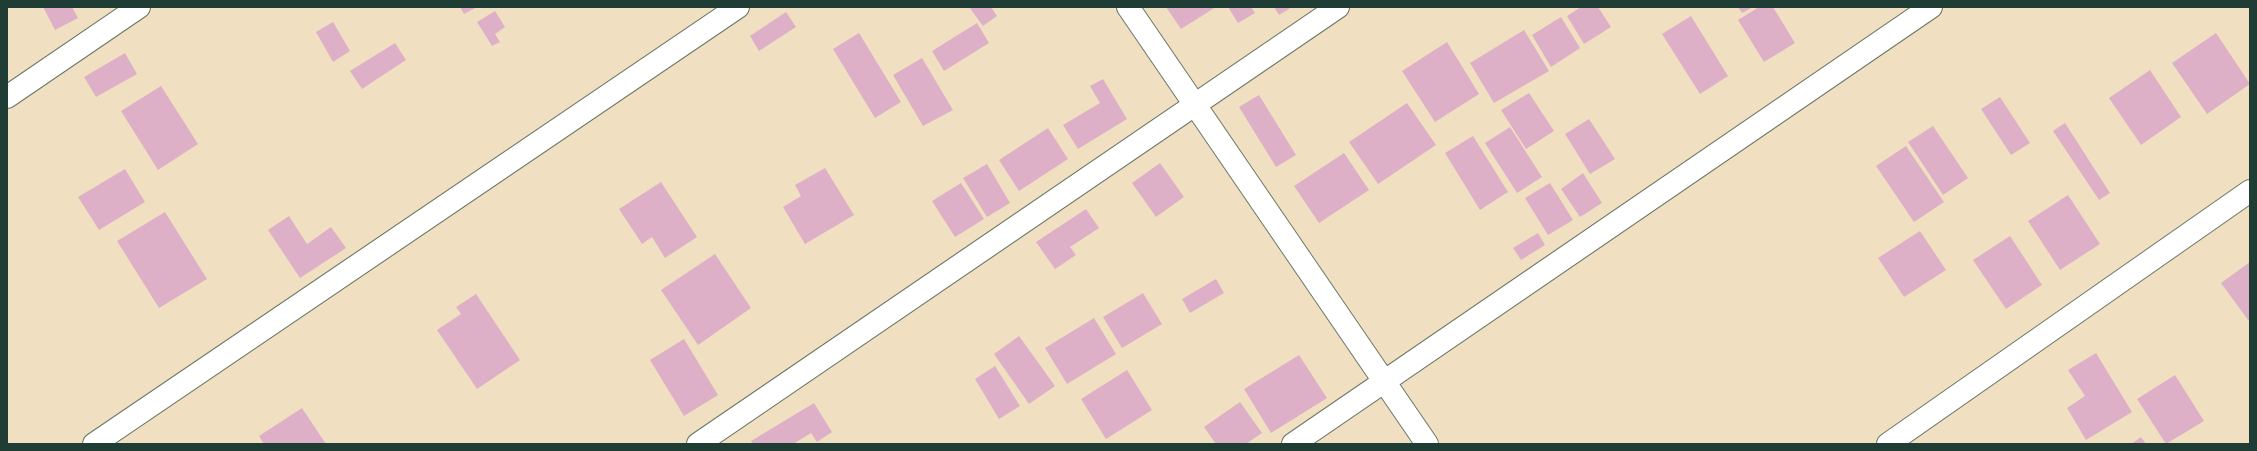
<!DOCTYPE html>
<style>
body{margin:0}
#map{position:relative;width:2257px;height:451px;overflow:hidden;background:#f0e0c1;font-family:"Comic Neue",sans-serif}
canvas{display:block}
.frame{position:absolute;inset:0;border:8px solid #1f3d34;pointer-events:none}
</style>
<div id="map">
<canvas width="2257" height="451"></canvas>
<div class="frame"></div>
</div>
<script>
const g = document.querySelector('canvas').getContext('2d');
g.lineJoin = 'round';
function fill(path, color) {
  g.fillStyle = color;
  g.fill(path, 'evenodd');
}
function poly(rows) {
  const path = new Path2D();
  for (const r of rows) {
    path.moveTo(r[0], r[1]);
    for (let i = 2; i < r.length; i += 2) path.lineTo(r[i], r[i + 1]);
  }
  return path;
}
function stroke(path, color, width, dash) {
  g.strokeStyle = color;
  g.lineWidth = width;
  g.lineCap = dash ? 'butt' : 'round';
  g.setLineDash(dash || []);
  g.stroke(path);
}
const building = poly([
 [43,7,72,7,78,18,55,30],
 [460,7,477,7,464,14],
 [969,7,991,7,997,16,983,26],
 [1166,7,1216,7,1181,29],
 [1228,7,1251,7,1255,13,1238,23],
 [1274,7,1292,7,1279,15],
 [1581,7,1598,7,1611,27,1584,44,1567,16],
 [1738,7,1753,7,1742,13],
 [1759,7,1773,7,1795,43,1764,62,1738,20],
 [495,11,505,27,495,34,500,42,492,46,477,22],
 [786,12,796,27,759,51,750,36],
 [1691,16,1728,76,1700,94,1662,34],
 [1561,17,1580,48,1551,67,1532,35],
 [333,22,350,51,333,62,316,32],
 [977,23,989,43,944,71,932,51],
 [1524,30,1549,71,1494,103,1470,63],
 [859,33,901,102,875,118,833,49],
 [2216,33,2250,84,2207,114,2172,63],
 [1447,42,1479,94,1435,122,1402,71],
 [395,43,406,60,362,89,350,71],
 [125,53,137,74,96,97,84,77],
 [922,58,953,110,923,126,893,75],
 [2150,70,2181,117,2141,145,2109,98],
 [1103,79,1127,119,1078,149,1063,125,1100,103,1090,86],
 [161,86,198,144,158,170,121,111],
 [1529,93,1554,131,1526,149,1501,110],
 [1259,95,1296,155,1276,167,1239,107],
 [2000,97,2030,143,2011,155,1981,109],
 [1407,103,1436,145,1378,184,1349,142],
 [1589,119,1615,159,1590,174,1565,134],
 [2065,123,2110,193,2099,200,2053,131],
 [1933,126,1968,178,1943,195,1908,142],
 [1510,127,1542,177,1517,193,1485,143],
 [1048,128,1068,159,1019,191,999,160],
 [1473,136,1508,192,1480,210,1445,153],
 [1906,146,1944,202,1914,222,1876,166],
 [1344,153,1369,190,1319,223,1294,186],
 [1160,163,1184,197,1156,217,1132,183],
 [987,164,1010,203,987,217,963,178],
 [825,168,854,215,805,244,783,207,801,196,795,185],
 [125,169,145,202,99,230,78,197],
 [1583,173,1602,203,1580,217,1561,189],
 [661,182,697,237,665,258,652,237,642,244,619,209],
 [961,183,984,219,955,237,932,201],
 [1550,183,1573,220,1548,235,1525,198],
 [2068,195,2100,244,2060,270,2028,221],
 [1086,209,1099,228,1070,247,1076,255,1055,269,1036,242],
 [165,212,207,279,159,308,117,241],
 [289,216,307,244,331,227,346,248,300,278,268,230],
 [1920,231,1946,270,1904,297,1878,258],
 [1538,233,1545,245,1521,260,1513,248],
 [2010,236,2042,285,2006,309,1973,260],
 [715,254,751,308,698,345,661,290],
 [2250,262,2250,319,2248,320,2221,283],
 [1216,279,1224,293,1190,313,1182,299],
 [1143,293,1162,324,1122,348,1103,317],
 [476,294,520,360,477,389,437,330,461,314,456,307],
 [1094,318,1116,354,1067,384,1045,348],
 [1019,336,1055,386,1029,404,994,354],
 [684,339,718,395,684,416,650,360],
 [2096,353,2132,412,2086,440,2067,408,2085,396,2068,370],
 [1299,355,1327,398,1271,433,1244,389],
 [995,366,1020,406,999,419,975,379],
 [1127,370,1152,410,1106,439,1081,399],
 [2175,375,2204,421,2166,444,2137,399],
 [1240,402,1262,433,1246,444,1216,444,1204,427],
 [814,403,832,432,817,442,811,433,793,444,753,444,751,441],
 [302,408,326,444,264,444,259,436],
 [2141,437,2146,444,2131,444]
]);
const minor = poly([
 [1128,7,1427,444],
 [7,97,139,7],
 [94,444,738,7],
 [698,444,1338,7],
 [1293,444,1931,7],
 [1888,444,2250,191]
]);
fill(building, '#deb0c7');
stroke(minor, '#687665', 24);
stroke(minor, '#fff', 22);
</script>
